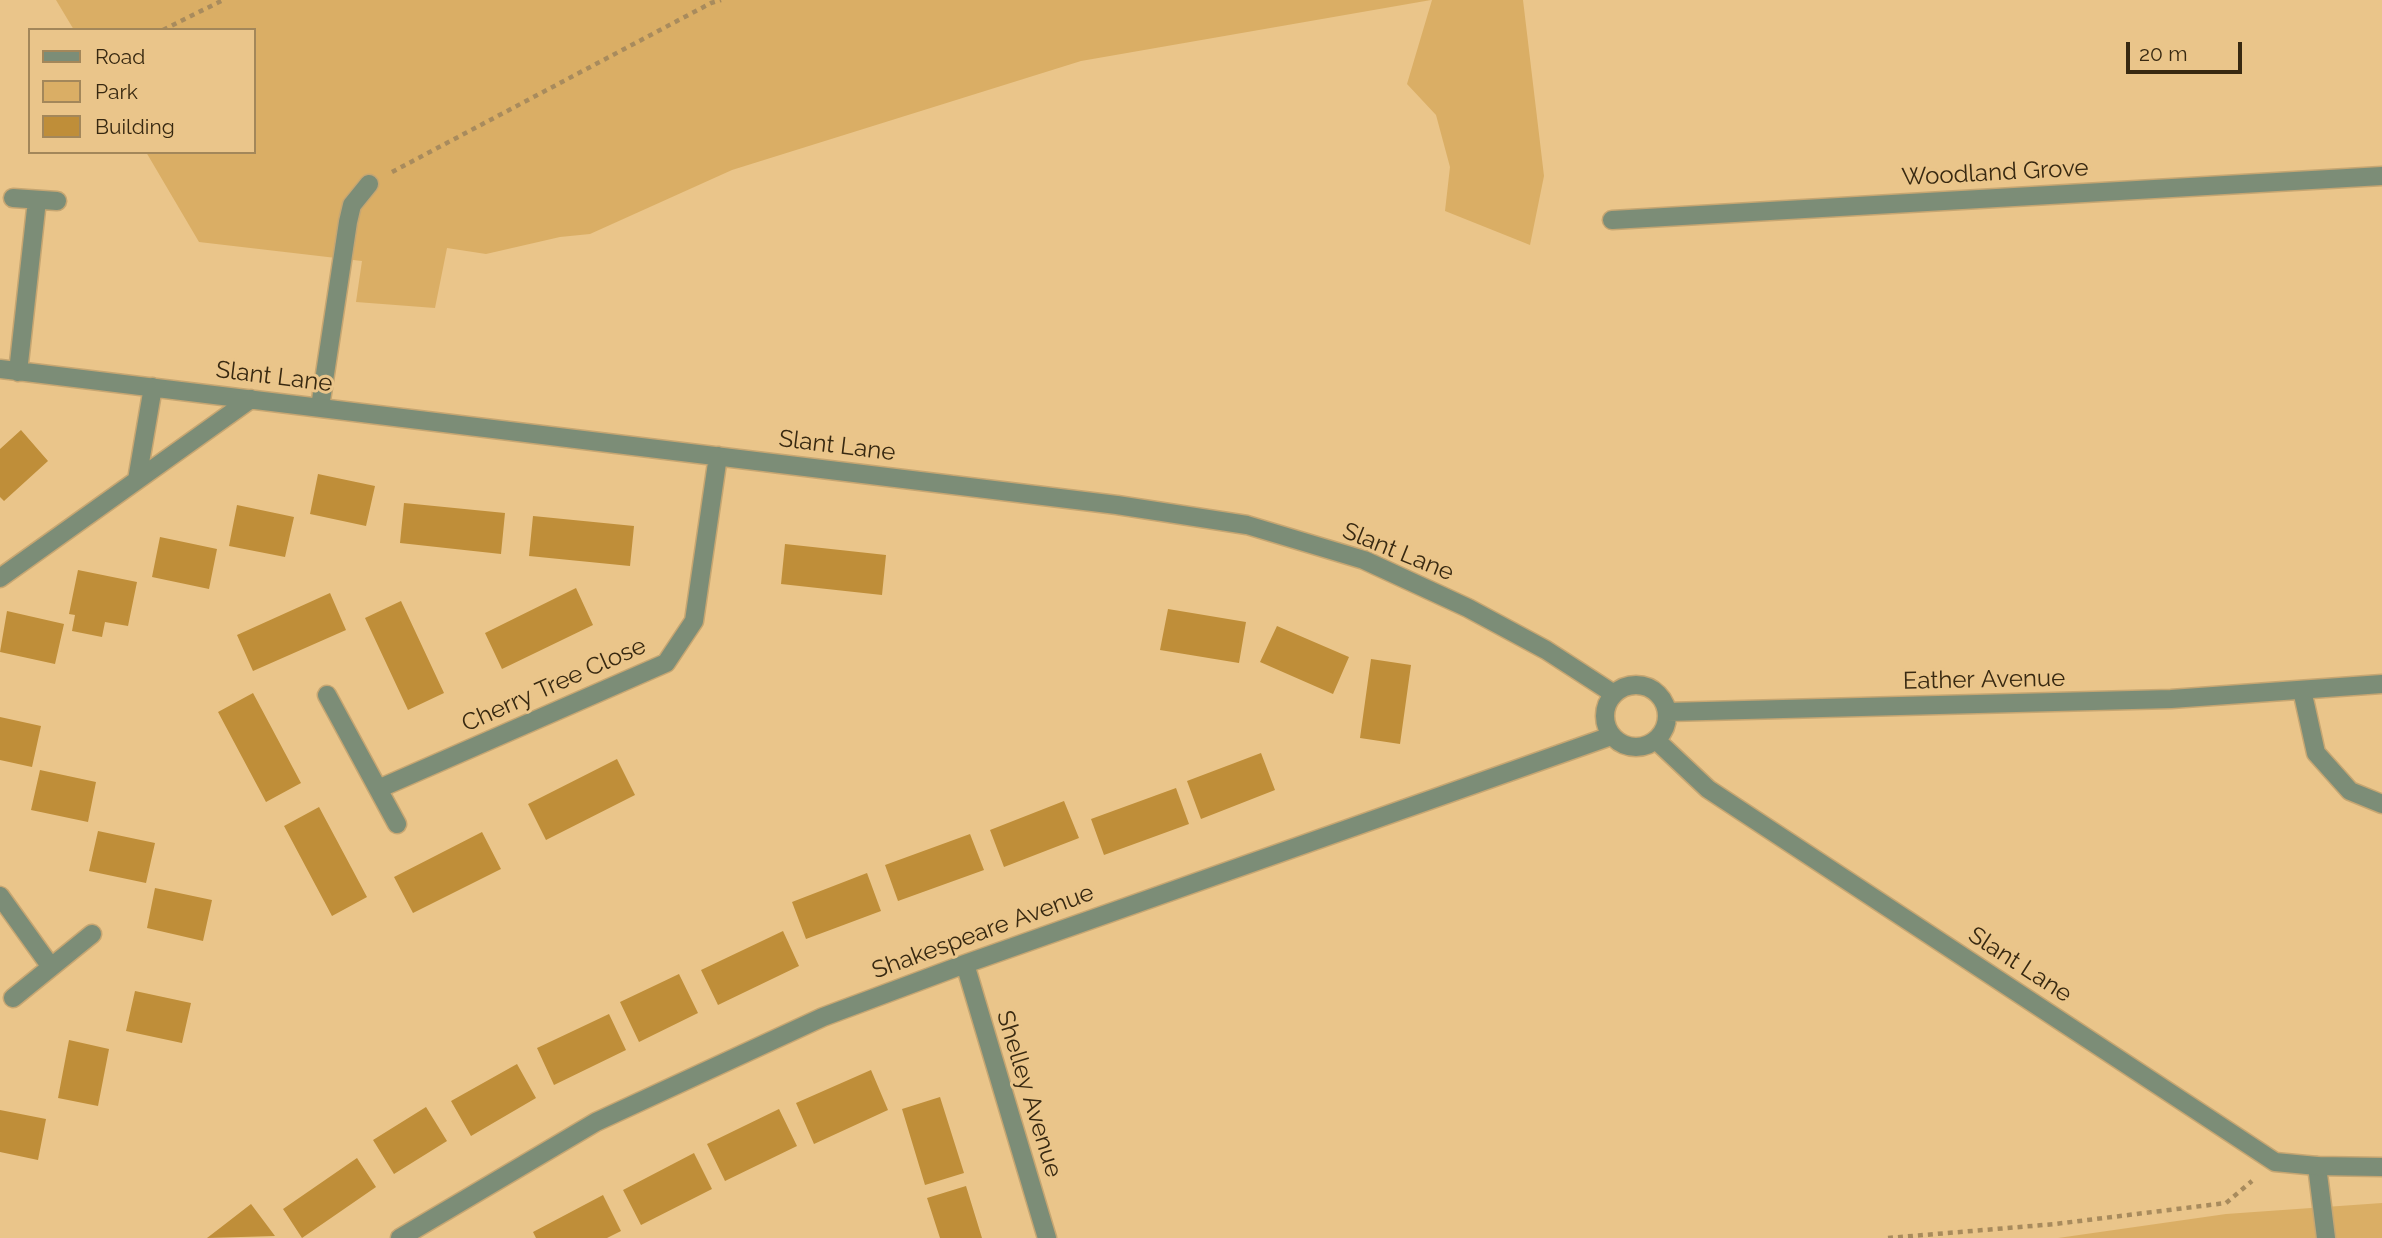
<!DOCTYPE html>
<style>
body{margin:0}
#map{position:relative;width:2382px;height:1238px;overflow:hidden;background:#eac58a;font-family:Raleway,sans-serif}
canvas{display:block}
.legend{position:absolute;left:28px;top:28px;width:228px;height:126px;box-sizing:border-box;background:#eac58a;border:2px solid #a3875a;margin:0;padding:9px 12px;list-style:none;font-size:21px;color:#382911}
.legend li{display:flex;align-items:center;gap:14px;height:35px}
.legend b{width:35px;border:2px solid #a3875a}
.scale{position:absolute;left:2126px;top:42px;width:116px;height:32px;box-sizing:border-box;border:4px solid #382911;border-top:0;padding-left:9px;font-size:21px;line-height:24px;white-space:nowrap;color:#382911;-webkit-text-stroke:5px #eac58a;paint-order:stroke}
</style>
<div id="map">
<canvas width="2382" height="1238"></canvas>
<ul class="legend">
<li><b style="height:9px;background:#7c8d77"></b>Road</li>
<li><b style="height:19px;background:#daae65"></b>Park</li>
<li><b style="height:19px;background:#bf8e39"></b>Building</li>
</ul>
<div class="scale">20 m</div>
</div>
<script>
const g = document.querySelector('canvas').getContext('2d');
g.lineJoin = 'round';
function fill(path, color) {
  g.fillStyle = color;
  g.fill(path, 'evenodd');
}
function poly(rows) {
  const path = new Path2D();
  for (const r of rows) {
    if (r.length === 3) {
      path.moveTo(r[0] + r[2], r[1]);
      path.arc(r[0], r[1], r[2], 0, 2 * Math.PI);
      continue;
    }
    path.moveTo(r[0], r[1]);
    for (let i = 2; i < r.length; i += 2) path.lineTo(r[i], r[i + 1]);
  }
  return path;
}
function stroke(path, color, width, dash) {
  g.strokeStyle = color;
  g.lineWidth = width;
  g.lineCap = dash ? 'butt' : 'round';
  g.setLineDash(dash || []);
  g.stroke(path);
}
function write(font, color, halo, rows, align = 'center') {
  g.font = font + ' Raleway,sans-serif';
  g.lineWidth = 6;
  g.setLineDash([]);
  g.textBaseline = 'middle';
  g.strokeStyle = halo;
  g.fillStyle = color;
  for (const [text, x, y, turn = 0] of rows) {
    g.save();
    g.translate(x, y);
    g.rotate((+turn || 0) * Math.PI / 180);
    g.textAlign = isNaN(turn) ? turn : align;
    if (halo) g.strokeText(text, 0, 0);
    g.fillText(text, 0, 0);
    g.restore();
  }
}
const green = poly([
 [56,0,1431,0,1081,61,732,170,590,234,560,237,486,254,447,248,435,308,356,302,362,261,199,242,146,152,254,152,254,30,74,30],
 [1432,0,1523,0,1544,176,1530,245,1445,211,1450,167,1436,115,1407,84],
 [2382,1203,2382,1238,2058,1238,2226,1214]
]);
const building = poly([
 [21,430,48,461,4,501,0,497,0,449],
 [318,474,375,486,366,526,310,514],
 [404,503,505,513,501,554,400,543],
 [237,505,294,517,285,557,229,546],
 [533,516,634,526,630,566,529,556],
 [160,537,217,549,209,589,152,577],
 [785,544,886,555,882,595,781,584],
 [78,570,137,582,128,626,105,622,102,637,72,631,75,615,69,614],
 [576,588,593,625,502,669,485,633],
 [330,593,346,630,253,671,237,635],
 [401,601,444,693,408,710,365,618],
 [1168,609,1246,622,1239,663,1160,650],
 [7,611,64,624,55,664,0,652],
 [1277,626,1349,657,1333,694,1260,662],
 [1371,659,1411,665,1400,744,1360,738],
 [253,693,301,783,266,802,218,712],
 [0,717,41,726,32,767,0,760],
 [1261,753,1275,790,1201,819,1187,781],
 [617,759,635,795,546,840,528,804],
 [40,770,96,782,88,822,31,810],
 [1176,788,1189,824,1104,855,1091,819],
 [1064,801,1079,838,1004,867,990,830],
 [319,807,367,897,332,916,284,826],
 [98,831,155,843,146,883,89,871],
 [482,832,501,869,413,913,394,877],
 [970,834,984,870,898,901,885,865],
 [867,873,881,911,806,939,792,902],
 [155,888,212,900,203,941,147,928],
 [783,931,799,966,718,1005,701,970],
 [679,974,698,1013,639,1042,620,1002],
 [135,991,191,1003,182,1043,126,1031],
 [609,1014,626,1050,554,1085,537,1048],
 [69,1040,109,1049,98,1106,58,1098],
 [517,1064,536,1098,471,1136,451,1101],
 [871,1070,888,1110,814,1144,796,1103],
 [940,1097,964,1173,925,1185,902,1109],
 [426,1107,447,1141,394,1174,373,1140],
 [779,1109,797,1146,725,1181,707,1144],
 [0,1110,46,1119,38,1160,0,1152],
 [694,1153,712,1189,641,1225,623,1190],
 [357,1158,376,1187,302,1238,283,1209],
 [966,1186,982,1238,940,1238,927,1198],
 [603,1195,621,1231,607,1238,536,1238,533,1232],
 [251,1204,275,1236,207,1238,220,1228]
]);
const path = poly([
 [163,30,223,0],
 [392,172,711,3,721,0],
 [1888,1238,2055,1224,2226,1203,2252,1181]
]);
const lane = poly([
 [320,407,348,222,352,205,369,184],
 [2317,1166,2326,1238]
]);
const street = poly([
 [13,198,57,201],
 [1612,220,2382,176],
 [0,369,1117,505,1247,525,1364,560,1468,608,1546,650,1614,694],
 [18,372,37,200],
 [137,480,153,387],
 [0,578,251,399],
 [1636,716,31],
 [2302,690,2316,753,2350,791,2382,804],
 [327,695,397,824],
 [1667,712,2171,699,2382,684],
 [1656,740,1708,789,2275,1162,2317,1166,2382,1167],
 [378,789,666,663,694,621,718,456],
 [0,896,51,967],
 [965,964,1047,1238],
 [13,998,92,934],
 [400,1238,596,1122,823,1017,965,964,1611,736]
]);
const streetNames = [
 ["Woodland Grove",1995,173,-3],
 ["Slant Lane",274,377,7],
 ["Slant Lane",837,446,7],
 ["Slant Lane",1398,552,22],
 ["Eather Avenue",1984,680,-1],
 ["Cherry Tree Close",554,685,-24],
 ["Shakespeare Avenue",983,932,-20],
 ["Slant Lane",2020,965,33],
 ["Shelley Avenue",1029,1094,73]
];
fill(green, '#daae65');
fill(building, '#bf8e39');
stroke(lane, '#c6a672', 21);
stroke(street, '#c6a672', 21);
stroke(path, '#a88b5d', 4.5, [5, 5]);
stroke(lane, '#7c8d77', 18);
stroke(street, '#7c8d77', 18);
write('24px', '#382911', '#eac58a', streetNames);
</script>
